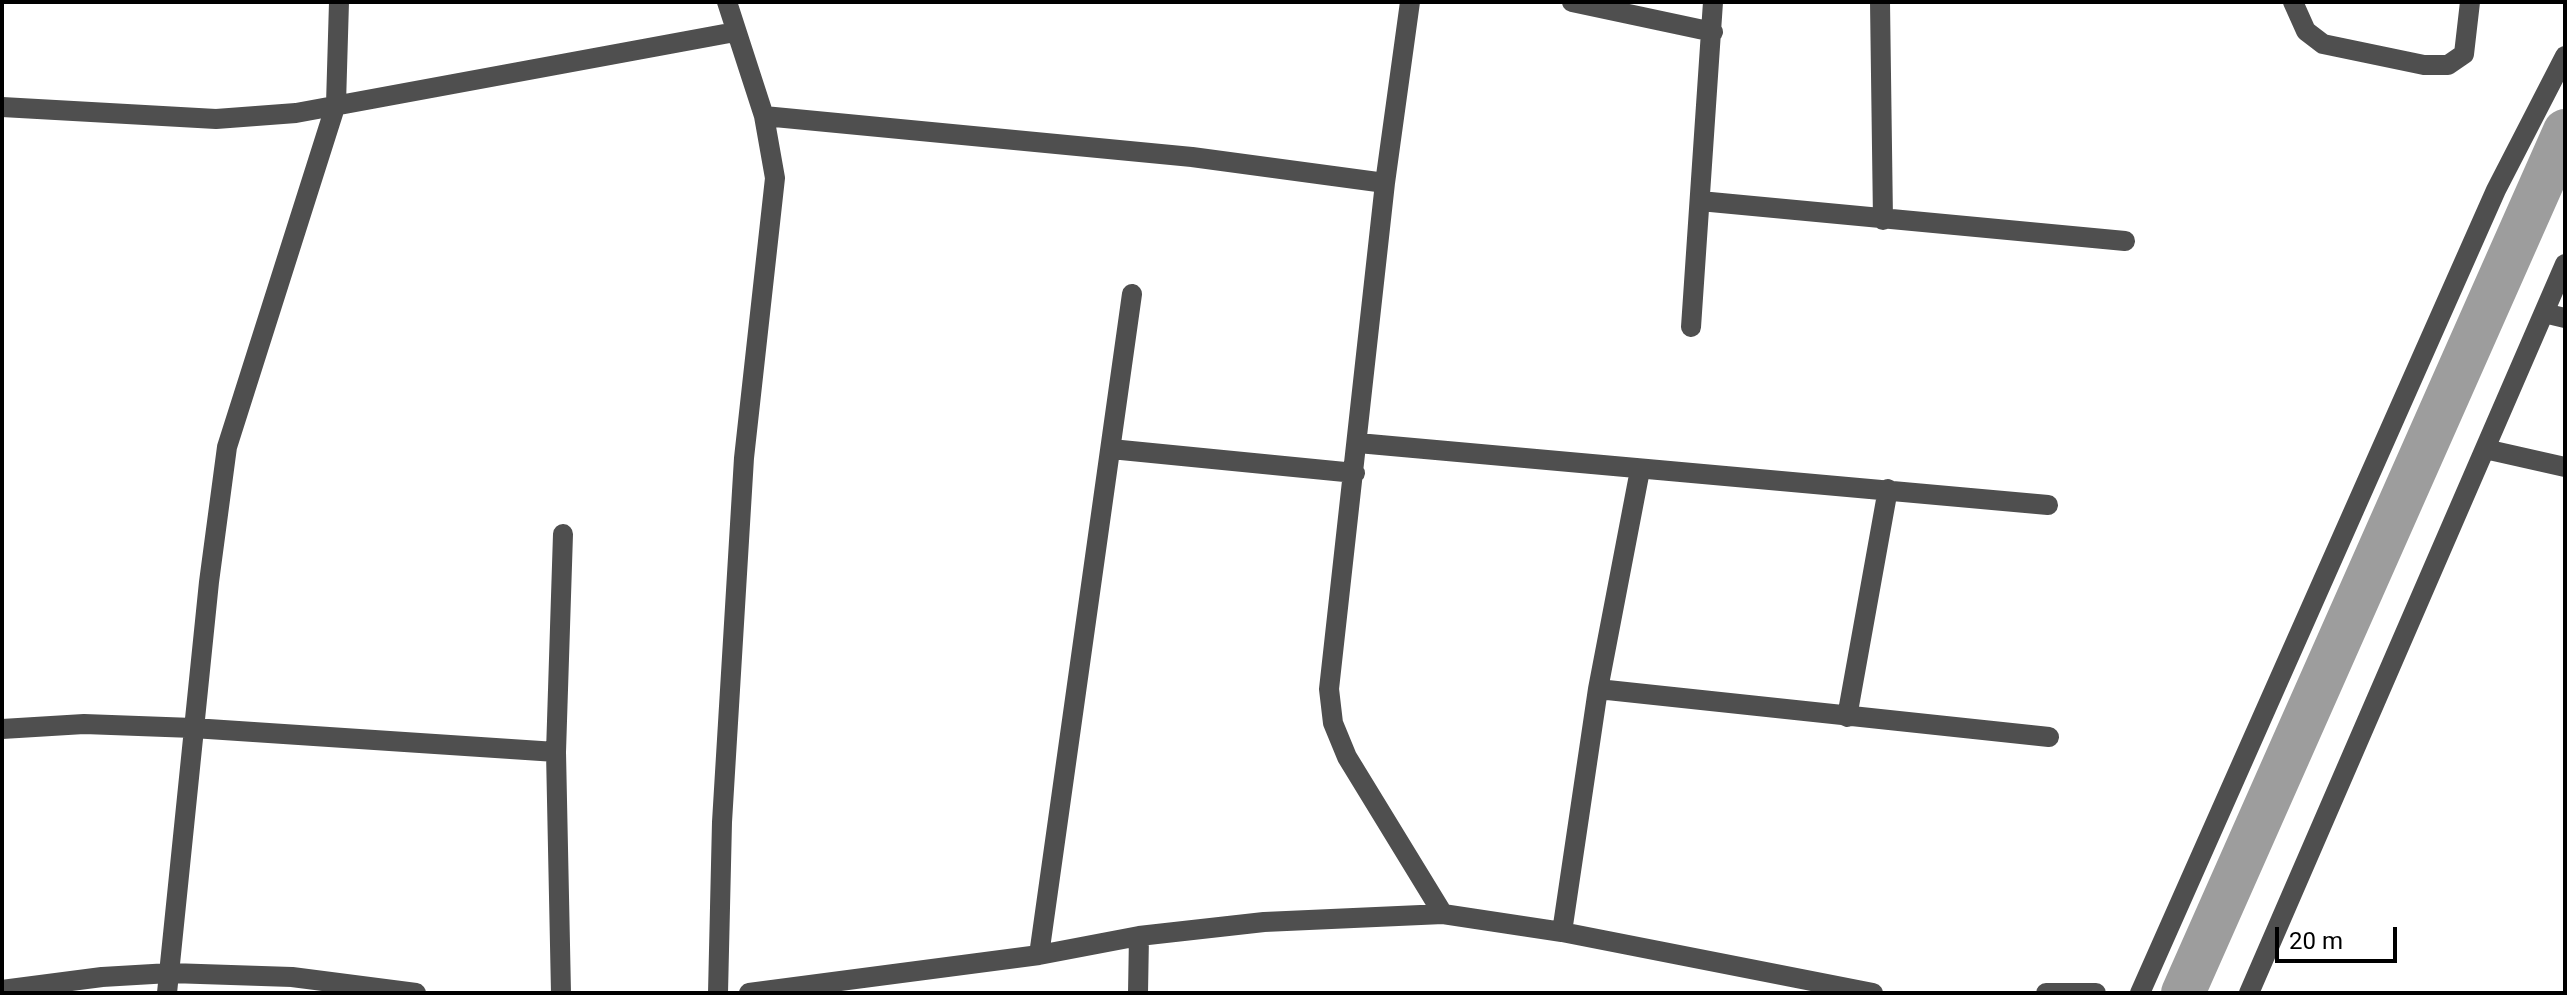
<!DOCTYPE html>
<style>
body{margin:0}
#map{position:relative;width:2567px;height:995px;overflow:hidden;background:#fff;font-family:Roboto,sans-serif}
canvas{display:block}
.frame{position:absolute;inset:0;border:4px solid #000;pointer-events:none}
.scale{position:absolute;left:2275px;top:927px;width:122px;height:36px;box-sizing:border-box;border:4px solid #000;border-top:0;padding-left:10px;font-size:24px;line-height:28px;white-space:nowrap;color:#000;-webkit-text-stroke:6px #fff;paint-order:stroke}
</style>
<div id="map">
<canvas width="2567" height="995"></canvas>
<div class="frame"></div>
<div class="scale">20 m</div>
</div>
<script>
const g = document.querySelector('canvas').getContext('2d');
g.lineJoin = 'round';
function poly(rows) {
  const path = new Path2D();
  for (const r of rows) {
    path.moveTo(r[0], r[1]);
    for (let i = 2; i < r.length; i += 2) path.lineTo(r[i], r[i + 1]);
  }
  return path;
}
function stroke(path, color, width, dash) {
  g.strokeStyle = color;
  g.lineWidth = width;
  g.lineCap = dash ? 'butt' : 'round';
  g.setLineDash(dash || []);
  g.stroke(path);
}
const canal = poly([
 [2183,993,2565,131]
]);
const minor = poly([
 [1410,2,1385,183,1329,689,1333,723,1347,757,1443,914],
 [1572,2,1713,32],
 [1880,2,1883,220],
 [2293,2,2306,31,2323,44,2424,65,2448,65,2464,54,2470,2],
 [2,107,216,119,296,113,735,32],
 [764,116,1192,157,1385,183],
 [1700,201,2125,241],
 [2544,313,2565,318],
 [1691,327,1713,2],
 [1358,443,2048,505],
 [1111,449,1355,473],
 [2485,449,2565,467],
 [1598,689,2049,737],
 [1847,717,1888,489],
 [2,729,84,724,193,728,556,752],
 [1562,932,1598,689,1640,470],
 [1039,955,1132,294],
 [2,990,102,977,170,973,292,977,416,993],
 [167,993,209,582,227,447,336,104,339,2],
 [561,993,556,752,563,534],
 [718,993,722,822,744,458,775,178,764,116,727,2],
 [749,993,1039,955,1139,936,1264,922,1443,914,1562,932,1873,993],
 [1138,993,1139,936],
 [2046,993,2096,993],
 [2140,993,2496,190,2565,56],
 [2249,993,2565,264]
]);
stroke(canal, '#9d9d9d', 44);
stroke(minor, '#4f4f4f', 20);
</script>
